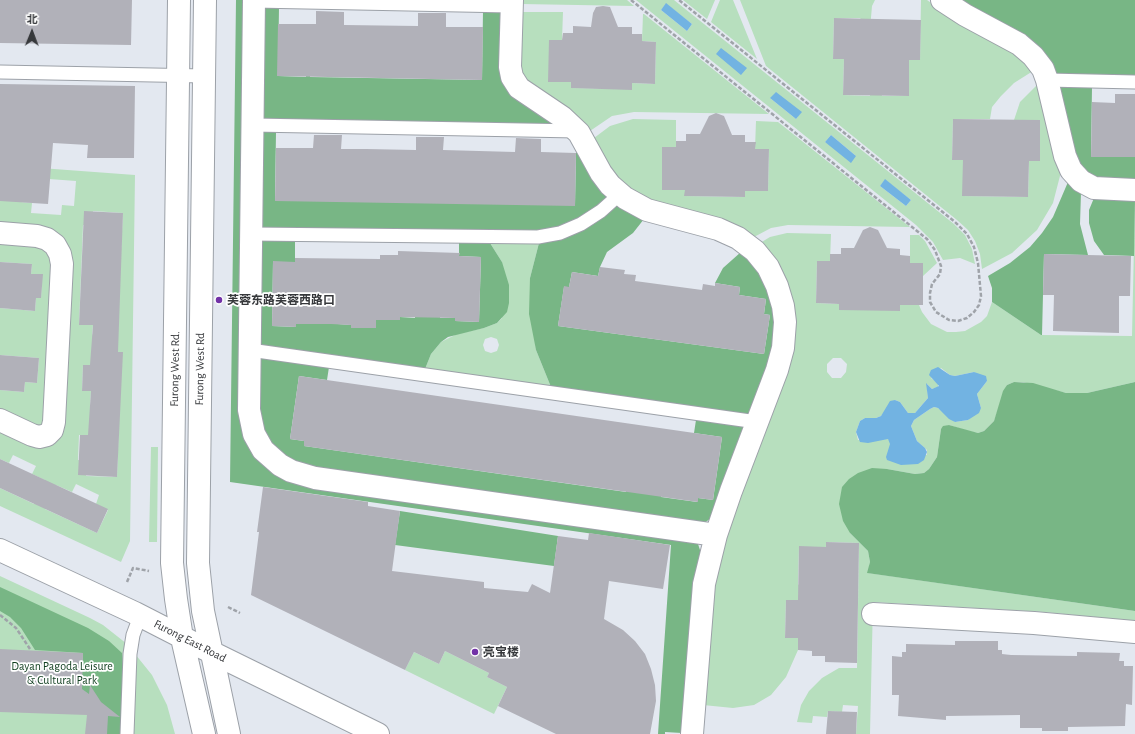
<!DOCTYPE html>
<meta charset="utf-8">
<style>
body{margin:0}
#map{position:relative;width:1135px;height:734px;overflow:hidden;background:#e3e8f0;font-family:"Alegreya Sans","Noto Sans SC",sans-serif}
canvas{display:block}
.north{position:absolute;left:12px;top:12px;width:40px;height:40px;-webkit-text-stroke:3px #fff;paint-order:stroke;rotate:1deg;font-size:11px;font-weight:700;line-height:16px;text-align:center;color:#36383b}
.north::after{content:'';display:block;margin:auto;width:14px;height:18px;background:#36383b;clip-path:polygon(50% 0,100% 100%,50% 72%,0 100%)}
</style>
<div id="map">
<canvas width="1135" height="734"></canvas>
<div class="north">北</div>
</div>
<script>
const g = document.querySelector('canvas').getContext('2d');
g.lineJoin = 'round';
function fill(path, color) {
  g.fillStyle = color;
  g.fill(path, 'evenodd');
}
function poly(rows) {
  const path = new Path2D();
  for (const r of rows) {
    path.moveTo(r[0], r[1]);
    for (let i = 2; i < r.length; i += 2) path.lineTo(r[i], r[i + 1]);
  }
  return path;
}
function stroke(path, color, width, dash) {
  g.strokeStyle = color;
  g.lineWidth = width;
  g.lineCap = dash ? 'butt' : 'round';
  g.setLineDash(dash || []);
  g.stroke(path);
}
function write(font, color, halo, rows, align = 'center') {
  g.font = font + ' "Alegreya Sans","Noto Sans SC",sans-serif';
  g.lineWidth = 3.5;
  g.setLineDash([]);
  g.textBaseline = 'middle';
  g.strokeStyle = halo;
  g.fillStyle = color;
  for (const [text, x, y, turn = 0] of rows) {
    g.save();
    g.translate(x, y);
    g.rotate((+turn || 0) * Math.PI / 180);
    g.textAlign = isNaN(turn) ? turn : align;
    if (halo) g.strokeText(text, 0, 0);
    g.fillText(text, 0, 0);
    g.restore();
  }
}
const green = poly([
 [522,0,627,0,634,6,521,4],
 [636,0,674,0,954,224,965,235,972,249,975,264,960,258,943,260,933,242,916,225],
 [666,4,692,24,687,31,661,10],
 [770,98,801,112,796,119],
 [831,135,856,156,825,142],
 [885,180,911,200,906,206,880,186],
 [683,0,715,0,707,19],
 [720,0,733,0,757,59,711,22],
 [740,0,875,0,872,6,870,29,860,18,834,18,833,58,844,59,843,95,870,96,870,91,881,91,882,96,909,96,909,60,920,60,921,0,927,0,955,20,1020,57,1033,71,1014,83,1001,96,992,107,990,119,953,119,952,160,963,160,963,196,1028,197,1029,161,1040,161,1040,121,1014,120,1020,102,1038,84,1061,172,1053,203,1037,230,1012,253,982,269,980,254,975,241,968,230,957,220,766,66],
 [521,12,563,12,562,40,549,40,549,82,571,82,571,88,632,89,632,83,655,84,656,42,642,41,643,14,644,14,769,114,634,112,612,116,590,131,524,79,520,68],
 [633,119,676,120,676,147,662,147,662,190,685,190,685,196,745,197,745,191,768,191,769,149,755,149,756,121,778,122,910,227,788,225,771,228,754,237,650,201,626,186,609,168,594,138,610,126],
 [0,165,135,175,130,541,121,562,0,506,0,488,34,504,45,480,32,474,36,466,13,455,9,463,0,459,0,428,45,443,69,259,0,226,0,201,5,201],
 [22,177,76,181,74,206,62,205,61,215,31,213,32,203,20,202],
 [93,211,123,213,120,268,92,336,93,325,79,325,83,225,92,226],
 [83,365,92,366,120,407,90,406,91,391,82,391],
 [119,422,117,477,86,476,87,461,78,460,79,435,88,435],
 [76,484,99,495,96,504,108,510,97,533,45,509,56,485,72,492],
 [1135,200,1135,382,1087,393,1066,393,1023,382,1014,382,1007,385,994,421,984,431,978,433,968,431,949,425,941,429,937,457,929,469,924,473,915,474,887,469,850,533,868,551,870,562,868,573,1135,611,1135,621,1044,612,873,602,870,734,856,734,858,706,843,705,842,712,828,711,827,717,813,716,812,723,797,722,801,705,809,691,822,678,839,668,857,668,859,543,826,542,826,547,799,547,798,584,809,600,786,600,785,637,798,638,798,650,786,677,771,695,754,705,733,708,703,705,712,596,720,559,732,519,786,376,760,243,770,237,787,233,831,234,830,261,817,261,816,303,839,304,839,310,900,305,919,305,922,312,931,324,947,332,956,332,965,331,981,322,987,316,992,302,1041,335,1132,336],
 [833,358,841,358,847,364,846,372,841,378,832,378,827,372,827,364],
 [941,368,950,375,955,376,974,372,987,381,977,394,981,408,968,420,955,422,938,408,934,407,930,409,914,420,911,426,917,441,927,450,927,455,890,446,890,441,888,439,858,440,856,432,860,421,865,418,876,418,881,416,895,400,900,402,908,413,915,413,928,398,927,384,932,389,938,387,938,383,931,378],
 [910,235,919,235,925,241,937,263,923,276,923,263,910,263],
 [0,241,38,243,52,254,44,428,0,412,0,390,24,392,25,382,37,383,39,358,0,355,0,308,35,311,36,298,41,298,42,274,31,274,32,264,0,262],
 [490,243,539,243,530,278,536,350,551,387,425,369,431,354,441,342,457,334,484,328,497,323,502,318,502,262],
 [491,337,497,339,499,345,497,351,491,353,485,351,483,345,485,339],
 [151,447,158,447,157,542,149,542],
 [0,576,90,618,103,625,127,644,152,675,167,705,175,734,0,734],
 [445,651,489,673,487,677,507,687,494,714,405,670,414,652,439,664]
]);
const forest = poly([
 [236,0,245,0,239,407,241,424,245,438,260,462,693,542,698,544,701,553,682,733,665,732,665,734,658,734,671,545,230,482],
 [960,0,1135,0,1135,76,1056,75],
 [264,7,279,7,278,76,306,77,306,73,310,74,310,77,482,80,483,11,501,11,500,54,556,125,263,120],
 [1059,87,1092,87,1091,156,1135,157,1135,181,1094,177,1081,167,1074,149],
 [262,131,276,132,275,200,575,205,576,153,579,153,608,197,592,210,571,223,549,230,527,232,261,228],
 [1068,182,1081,192,1080,224,1088,255,1044,254,1042,335,1041,335,992,302,992,288,988,276,1010,263,1030,247,1042,233,1053,217],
 [1094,198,1135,200,1134,256,1104,255,1094,241,1089,223,1089,210],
 [617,204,644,219,633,233,607,252,600,267,598,276,572,272,569,287,564,287,558,326,764,354,770,315,764,314,766,299,739,295,740,287,715,283,723,268,741,252,760,273,770,295,775,319,774,345,767,370,749,415,551,387,536,350,529,314,530,278,539,243,580,231,599,220],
 [261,240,295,241,295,262,273,262,272,326,296,327,296,324,311,324,311,322,351,325,351,328,376,328,376,320,400,320,400,317,415,318,415,316,440,316,440,318,455,318,455,321,479,322,481,257,459,256,459,243,490,243,502,262,509,285,509,303,507,312,497,323,484,328,448,337,441,342,431,354,425,369,260,346],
 [260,357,329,367,327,380,299,376,290,439,304,441,304,446,626,492,627,487,661,492,661,497,697,502,698,498,713,500,722,437,694,433,696,420,745,427,710,519,704,523,313,467,298,463,278,452,271,445,260,421],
 [1014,382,1033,383,1066,393,1087,393,1135,382,1135,611,867,573,870,562,868,551,850,533,843,521,839,504,842,487,849,479,858,473,872,468,887,469,915,474,924,473,929,469,937,457,941,429,943,426,949,425,978,433,984,431,994,421,1003,391,1007,385],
 [400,511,558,536,554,566,395,545],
 [0,587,88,628,109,641,122,653,123,668,121,734,107,734,106,711,81,694,83,653,35,650,21,628,10,617,0,611]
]);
const water = poly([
 [666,3,692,24,687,31,661,10],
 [721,48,747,68,741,75,716,54],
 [776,92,802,112,796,119,770,98],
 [831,135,856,156,851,163,825,142],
 [885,179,911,200,906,206,880,186],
 [938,367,950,375,955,376,974,372,986,376,987,381,977,394,981,408,979,413,968,420,955,422,949,419,938,408,934,407,930,409,914,420,911,426,917,441,925,448,927,452,924,460,918,464,901,465,887,460,886,457,890,444,888,439,868,443,860,442,856,432,860,421,865,418,876,418,881,416,890,401,895,400,900,402,908,413,915,413,928,398,926,383,932,389,939,386,929,375,931,370]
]);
const building = poly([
 [0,0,132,0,131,45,0,43],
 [603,6,610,7,618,27,632,27,632,34,642,34,642,41,656,42,655,84,632,83,632,90,571,88,571,82,548,82,549,40,562,40,563,33,573,33,573,26,591,27,593,13,596,7],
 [316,11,344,12,344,25,418,26,418,13,446,13,446,27,483,27,482,80,277,76,278,24,316,24],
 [834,18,921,20,920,60,909,60,909,96,843,95,844,59,833,59],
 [0,84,135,86,134,158,87,158,88,145,53,143,48,204,0,201],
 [1115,94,1135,94,1135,157,1091,157,1092,102,1115,103],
 [716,113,724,116,732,135,745,135,745,142,756,142,755,149,769,149,768,191,745,191,745,197,684,196,685,190,662,190,662,147,676,147,676,141,686,141,686,134,700,134,709,116],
 [953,119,1040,120,1040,161,1029,161,1028,197,962,196,963,160,952,160],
 [314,135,342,135,341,149,366,149,416,150,416,137,444,137,443,150,515,152,516,138,541,139,541,152,576,153,575,206,275,201,276,148,313,148],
 [84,211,123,213,118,352,123,352,117,477,78,475,80,435,88,435,91,391,82,391,83,365,90,365,93,325,79,325],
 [870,227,878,230,887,248,900,249,900,255,910,256,910,263,923,263,923,305,900,305,900,311,839,310,839,304,816,303,817,261,830,261,830,254,841,254,841,248,854,248,863,230],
 [398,251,460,253,459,256,481,257,479,322,455,321,455,318,400,317,400,320,376,320,376,328,351,328,351,325,331,324,296,324,296,327,272,326,273,261,295,262,295,258,380,259,380,255,398,255],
 [1044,254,1131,256,1130,296,1119,296,1119,333,1053,331,1054,295,1043,295],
 [0,262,32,264,31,274,43,274,41,298,36,298,35,311,0,308],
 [600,267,625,270,624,274,636,275,635,281,702,290,703,284,715,286,715,283,740,287,739,295,766,299,764,314,770,315,764,354,558,326,564,286,569,287,572,272,598,276],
 [0,355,39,358,37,383,25,382,24,392,0,390],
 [299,376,722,437,713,500,698,498,698,502,304,446,304,441,290,439],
 [0,459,108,509,97,533,0,488],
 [263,487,368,502,368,506,400,511,392,571,484,582,484,588,528,592,532,584,550,593,558,536,588,540,589,533,670,545,663,589,609,581,604,619,623,630,635,641,645,654,651,669,655,685,656,701,650,734,556,734,498,706,507,687,487,677,489,673,445,651,439,664,414,652,405,670,251,595,259,532,257,532],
 [826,542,859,543,857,663,825,662,825,656,812,656,812,651,798,650,798,638,785,638,786,600,798,600,799,546,826,547],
 [955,641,998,641,998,650,1002,650,1002,654,1011,655,1077,656,1077,652,1120,653,1119,661,1124,661,1124,666,1133,666,1132,705,1126,704,1125,726,1068,727,1068,731,1042,731,1042,728,1020,728,1020,715,946,716,946,720,898,716,899,695,892,695,892,656,902,657,902,652,906,652,906,644,955,645],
 [0,649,83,653,82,689,89,694,90,685,101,702,120,717,108,716,107,734,85,734,87,715,0,712],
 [828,711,857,712,856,734,826,734]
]);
const path = poly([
 [631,0,927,239,935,250,941,266,940,274,932,284,930,293,930,302,936,312,949,320,958,321,967,318,974,312,979,305,981,296,978,263,974,247,967,234,955,222,679,0],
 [127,582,133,568,149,571],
 [228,607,240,613],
 [0,615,16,628,30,649]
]);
const lane = poly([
 [254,1,511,6],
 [0,72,204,76],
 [1047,80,1135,82],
 [253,125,577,131],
 [251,234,538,237,560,233,581,224,601,211,620,194],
 [250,350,757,422],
 [127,734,130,654,133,635,140,616]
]);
const street = poly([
 [254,0,249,410,254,434,263,450,280,465,291,471,315,478,716,535],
 [512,0,510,67,512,77,519,88,562,117,579,133,601,173,610,185,625,198,647,210,718,229,738,238,755,251,768,267,777,286,783,306,785,322,783,348,777,370,731,491,716,535,704,584,692,734],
 [942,0,965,15,1019,44,1033,56,1043,69,1047,80,1065,156,1071,170,1081,181,1094,188,1135,190],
 [0,233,37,236,47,239,55,245,60,254,62,264,54,422,52,430,47,435,39,437,32,435,0,420],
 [873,614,1034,623,1135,632]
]);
const secondary = poly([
 [179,0,172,563,176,599,182,638,204,734],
 [205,0,198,563,203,611,229,734],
 [0,550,135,613,211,652,378,734]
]);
const markers = [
 [219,300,4,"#7232a7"],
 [475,652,4,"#7232a7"]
];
const poiNames = [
 ["芙蓉东路芙蓉西路口",227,300],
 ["亮宝楼",483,652]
];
const streetNames = [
 ["Furong West Rd.",175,369,-89],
 ["Furong West Rd",200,369,-89],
 ["Furong East Road",190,641,27]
];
const parkNames = [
 ["Dayan Pagoda Leisure",62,666],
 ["& Cultural Park",62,680]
];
fill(green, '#b7dfbe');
fill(forest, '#78b685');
fill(water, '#72b3e2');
fill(building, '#b1b1b9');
stroke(lane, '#9ca1a8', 15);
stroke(street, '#9ca1a8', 24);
stroke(secondary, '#9ca1a8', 24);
stroke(path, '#9fa3a9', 2.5, [4, 2]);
stroke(lane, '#fff', 13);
stroke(street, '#fff', 22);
stroke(secondary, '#fff', 22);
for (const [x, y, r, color] of markers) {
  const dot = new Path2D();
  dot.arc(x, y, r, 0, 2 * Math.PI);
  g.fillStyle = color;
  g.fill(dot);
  stroke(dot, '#fff', 1.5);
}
write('bold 12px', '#36383b', '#fff', poiNames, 'left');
write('12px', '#36383b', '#fff', streetNames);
write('12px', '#0f3e1e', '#fff', parkNames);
</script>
